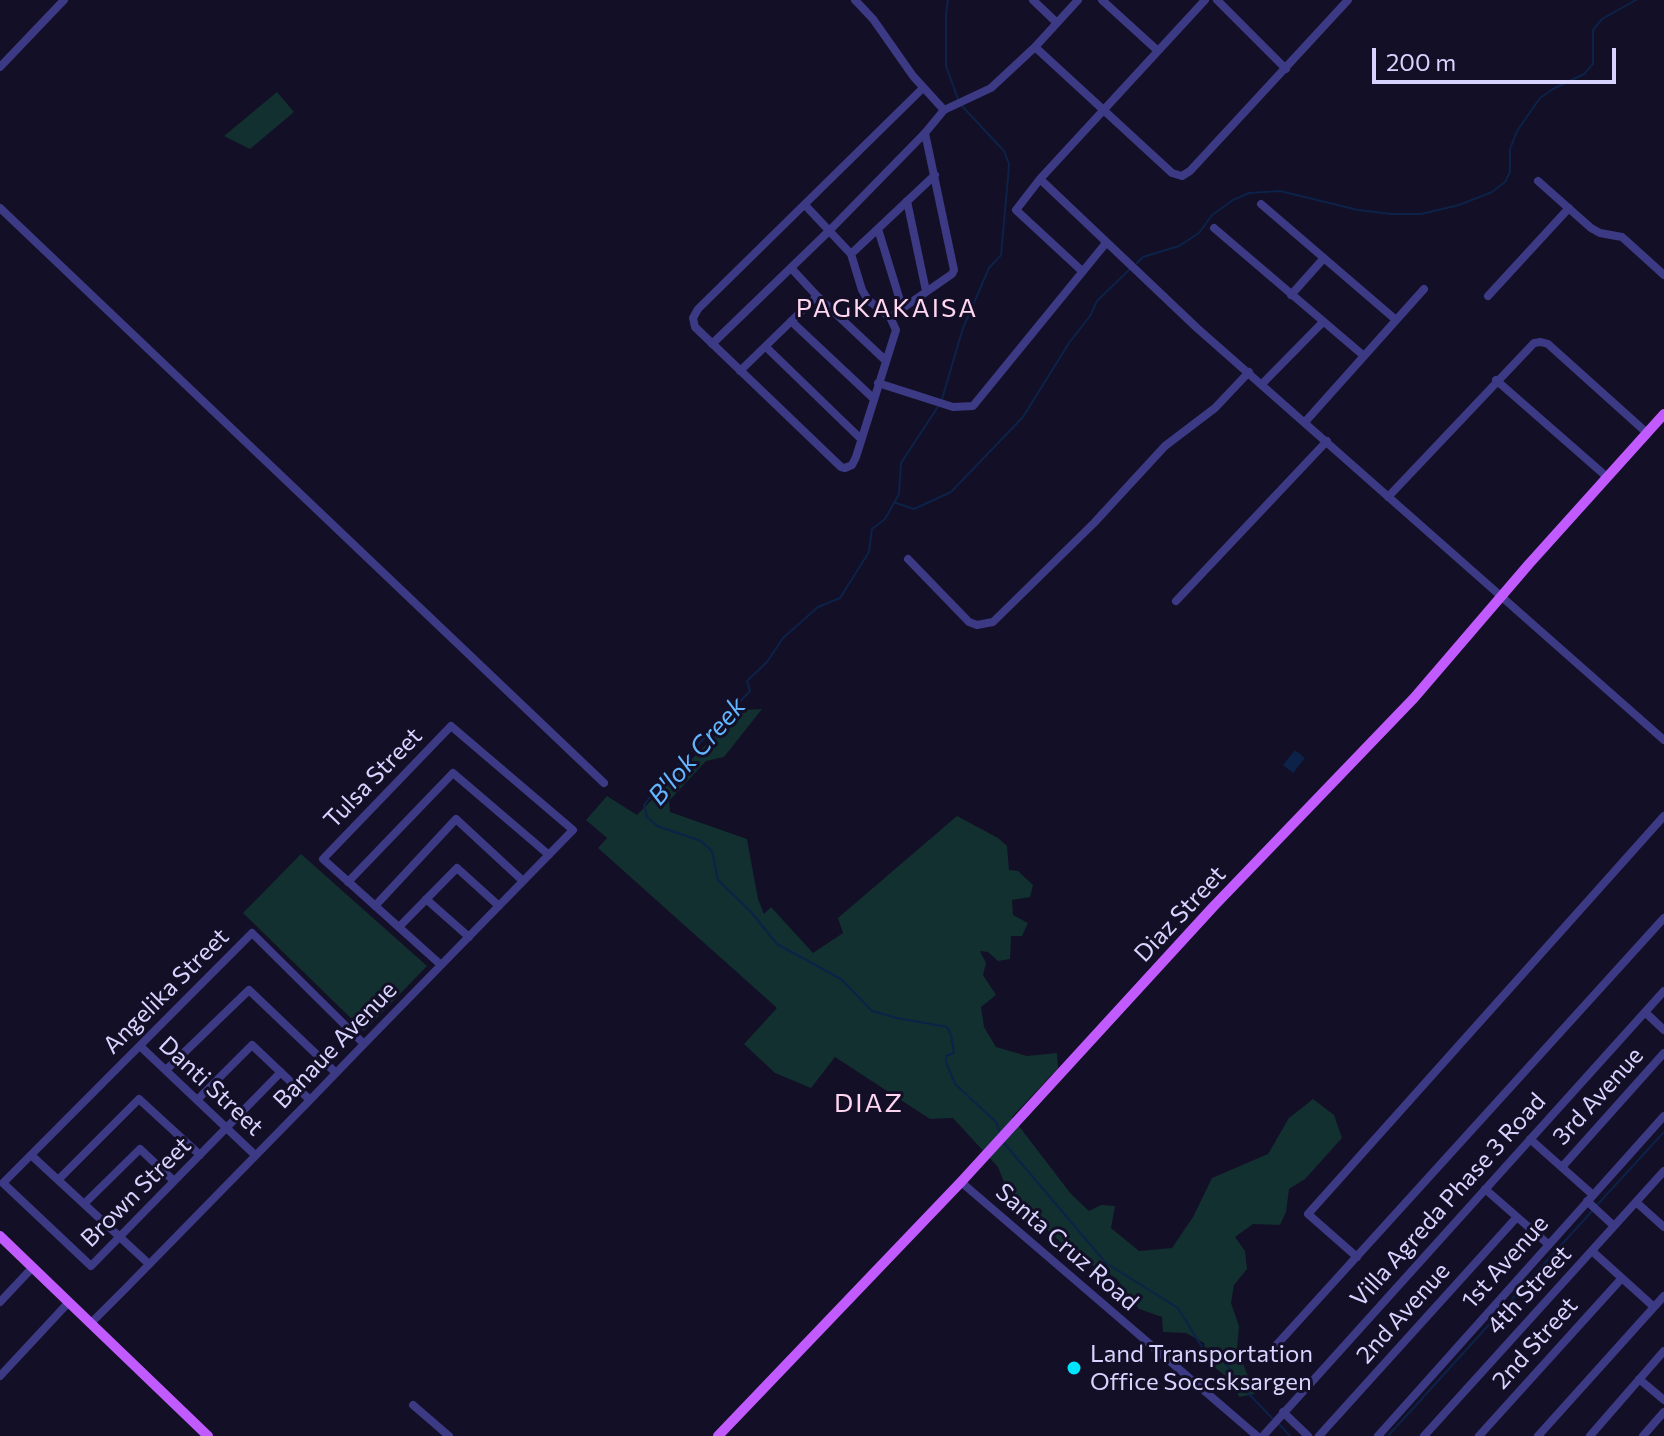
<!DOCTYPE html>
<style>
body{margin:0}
#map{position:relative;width:1664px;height:1436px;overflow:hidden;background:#130f26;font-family:Commissioner,sans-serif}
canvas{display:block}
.scale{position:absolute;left:1372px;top:48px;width:244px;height:36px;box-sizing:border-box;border:4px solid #d9d4ff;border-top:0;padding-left:10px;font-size:24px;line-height:28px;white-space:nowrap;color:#d9d4ff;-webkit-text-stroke:6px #130f26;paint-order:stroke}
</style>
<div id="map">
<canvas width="1664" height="1436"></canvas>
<div class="scale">200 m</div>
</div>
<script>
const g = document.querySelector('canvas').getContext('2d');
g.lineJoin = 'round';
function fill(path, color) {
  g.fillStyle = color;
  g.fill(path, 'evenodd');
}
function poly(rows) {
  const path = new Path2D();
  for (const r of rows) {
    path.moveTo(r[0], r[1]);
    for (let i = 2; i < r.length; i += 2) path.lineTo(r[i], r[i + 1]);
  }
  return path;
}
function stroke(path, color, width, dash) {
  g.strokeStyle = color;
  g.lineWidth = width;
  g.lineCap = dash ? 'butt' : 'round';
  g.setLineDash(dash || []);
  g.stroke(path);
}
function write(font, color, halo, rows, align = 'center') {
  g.font = font + ' Commissioner,sans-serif';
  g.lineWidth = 6;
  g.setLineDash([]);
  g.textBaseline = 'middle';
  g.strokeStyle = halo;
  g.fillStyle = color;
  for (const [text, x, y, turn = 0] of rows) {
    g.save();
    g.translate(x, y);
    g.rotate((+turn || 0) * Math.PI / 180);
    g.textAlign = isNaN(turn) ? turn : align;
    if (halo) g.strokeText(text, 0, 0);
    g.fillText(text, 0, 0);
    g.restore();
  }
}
const green = poly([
 [277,92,294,112,250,149,224,136],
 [762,709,724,757,706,761,669,801,670,812,747,839,758,899,764,914,771,907,813,953,843,933,838,918,957,816,998,838,1007,846,1009,870,1018,871,1033,885,1030,897,1012,900,1013,915,1028,923,1022,936,1011,936,1010,959,998,961,988,952,980,951,986,963,983,975,996,995,981,1007,984,1027,996,1047,1027,1056,1057,1053,1058,1068,1012,1117,1071,1194,1089,1211,1101,1205,1115,1206,1111,1228,1139,1251,1172,1248,1193,1217,1212,1178,1268,1154,1289,1118,1313,1099,1334,1115,1342,1138,1305,1179,1289,1189,1286,1212,1280,1225,1253,1224,1235,1237,1245,1251,1247,1269,1234,1285,1231,1303,1239,1326,1237,1348,1255,1394,1239,1397,1234,1383,1208,1362,1204,1343,1186,1333,1163,1332,1162,1317,1139,1309,1116,1278,1077,1257,1009,1195,998,1167,953,1118,930,1119,835,1057,811,1088,775,1073,744,1044,777,1008,598,848,607,838,586,820,607,796,637,815,740,710],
 [301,854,427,966,364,1031,243,913]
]);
const water = poly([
 [1295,750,1305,758,1293,773,1283,765]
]);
const stream = poly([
 [948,0,946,14,946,66,958,99],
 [1137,263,1143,257,1179,246,1199,233,1212,215,1233,200,1249,193,1280,191,1358,210,1392,214,1421,214,1459,205,1492,192,1505,182,1510,172,1510,149,1517,131,1540,98,1553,89,1584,74,1593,64,1593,30,1602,19,1636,0],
 [942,399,963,328,989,268,1001,255,1008,178,1009,164,1004,151,961,105],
 [939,405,901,463,899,494,885,519,872,529,869,552,840,598,818,607,783,638,767,662,747,681,750,691,660,784,644,805,647,817,657,826,701,841,712,851,718,880,751,912,777,944,841,979,872,1011,897,1018,947,1027,951,1035,954,1053,946,1056,946,1062,955,1084,996,1122,1000,1133],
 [896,503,914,509,951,492,1023,417,1069,343,1090,316,1097,301,1130,269],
 [1004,1143,1106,1263,1178,1308,1202,1347,1226,1364,1246,1391,1272,1418],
 [1597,1205,1664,1132],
 [1277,1422,1290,1436],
 [1388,1436,1593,1210]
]);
const minor = poly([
 [855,0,873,19,913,76,944,110],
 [1033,0,1056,22],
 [1102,0,1158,51],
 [1217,0,1286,69],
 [1035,47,1172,173,1182,176,1190,171,1348,0],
 [0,67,64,0],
 [1040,179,1197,328,1664,740],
 [1538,181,1591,228,1600,233,1622,237,1664,275],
 [907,201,926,291],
 [1261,204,1396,320],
 [805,205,851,254,862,290,868,300,890,317,896,330,856,457,852,465,845,468,841,467,695,327,693,318,698,309,923,88],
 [0,208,604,783],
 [1214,228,1364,356],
 [878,229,902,307],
 [851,254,935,175],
 [791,268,817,296,885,360],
 [1082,271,1016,210,1040,179,1205,0],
 [1291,295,1324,258],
 [1488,296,1569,208],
 [890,317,952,274,954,270,925,133],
 [791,321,873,398],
 [712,344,829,231,925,133,944,110,991,88,1035,47,1078,0],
 [766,347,861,439],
 [740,371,817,296],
 [1496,380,1607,477],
 [878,383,953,407,973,406,1106,243],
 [1262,384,1322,323],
 [1305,422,1424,289],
 [1388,497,1534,343,1541,342,1548,344,1647,433],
 [908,559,969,622,977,625,993,622,1094,523,1165,446,1215,408,1249,372],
 [1176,601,1327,441],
 [348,882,453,773,549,855],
 [426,899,469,937],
 [375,906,456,819,523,881],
 [399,927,457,868,499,906],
 [1645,1012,1664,1030],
 [140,1046,255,1155],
 [166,1070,249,990,336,1073],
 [281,1072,91,1266,3,1183,252,933,364,1044],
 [197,1100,252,1045,310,1100],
 [1530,1139,1593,1195],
 [31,1155,149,1264],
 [1562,1167,1664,1053],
 [58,1180,139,1099,200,1155],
 [961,1182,1257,1436],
 [1485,1189,1548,1244],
 [1587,1201,1614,1226],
 [1636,1202,1664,1227],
 [84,1204,140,1149,174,1181],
 [1592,1251,1654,1307],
 [1357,1257,1308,1214,1664,816],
 [0,1302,32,1268],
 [90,1324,126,1288,310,1100,364,1044,573,830,451,726,323,859,441,965],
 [1271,1351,1664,918],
 [0,1376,68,1303],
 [1639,1379,1664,1400],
 [413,1405,449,1436],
 [1283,1412,1308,1436],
 [1263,1436,1664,991],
 [1319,1436,1517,1217],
 [1378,1436,1664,1116],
 [1424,1436,1664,1171],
 [1479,1436,1622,1278],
 [1538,1436,1664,1296],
 [1590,1436,1664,1351],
 [1643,1436,1664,1412]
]);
const major = poly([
 [0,1236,208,1436],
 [718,1436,961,1182,1213,907,1414,698,1529,564,1664,414]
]);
const markers = [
 [1074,1368,8,"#00e5ff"]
];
const streetNames = [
 ["Tulsa Street",373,778,-46],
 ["Diaz Street",1180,914,-47],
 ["Angelika Street",166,991,-45],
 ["Banaue Avenue",335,1045,-46],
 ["Danti Street",211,1086,43],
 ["3rd Avenue",1598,1096,-48],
 ["Brown Street",136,1192,-45],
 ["Villa Agreda Phase 3 Road",1448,1200,-48],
 ["Santa Cruz Road",1067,1247,41],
 ["1st Avenue",1505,1262,-48],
 ["4th Street",1529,1290,-47],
 ["2nd Avenue",1403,1313,-48],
 ["2nd Street",1535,1343,-48]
];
const poiNames = [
 ["Land Transportation",1090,1354],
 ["Office Soccsksargen",1090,1382]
];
const neighbourhoodNames = [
 ["PAGKAKAISA",887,308],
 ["DIAZ",869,1103]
];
const waterNames = [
 ["B'lok Creek",697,751,-49]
];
fill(green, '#12302f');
fill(water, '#0c2248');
stroke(stream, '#0c2248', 2);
stroke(minor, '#3d3a85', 8);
stroke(major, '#c25bff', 10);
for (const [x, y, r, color] of markers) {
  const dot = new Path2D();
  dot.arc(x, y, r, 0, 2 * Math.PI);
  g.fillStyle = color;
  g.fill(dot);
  stroke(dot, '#130f26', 3);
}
write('24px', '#d9d4ff', '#130f26', streetNames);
write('24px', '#d9d4ff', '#130f26', poiNames, 'left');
g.letterSpacing = '2px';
write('26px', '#ffd6f0', '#130f26', neighbourhoodNames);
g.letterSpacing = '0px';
write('italic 26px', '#62b6ff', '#130f26', waterNames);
</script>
